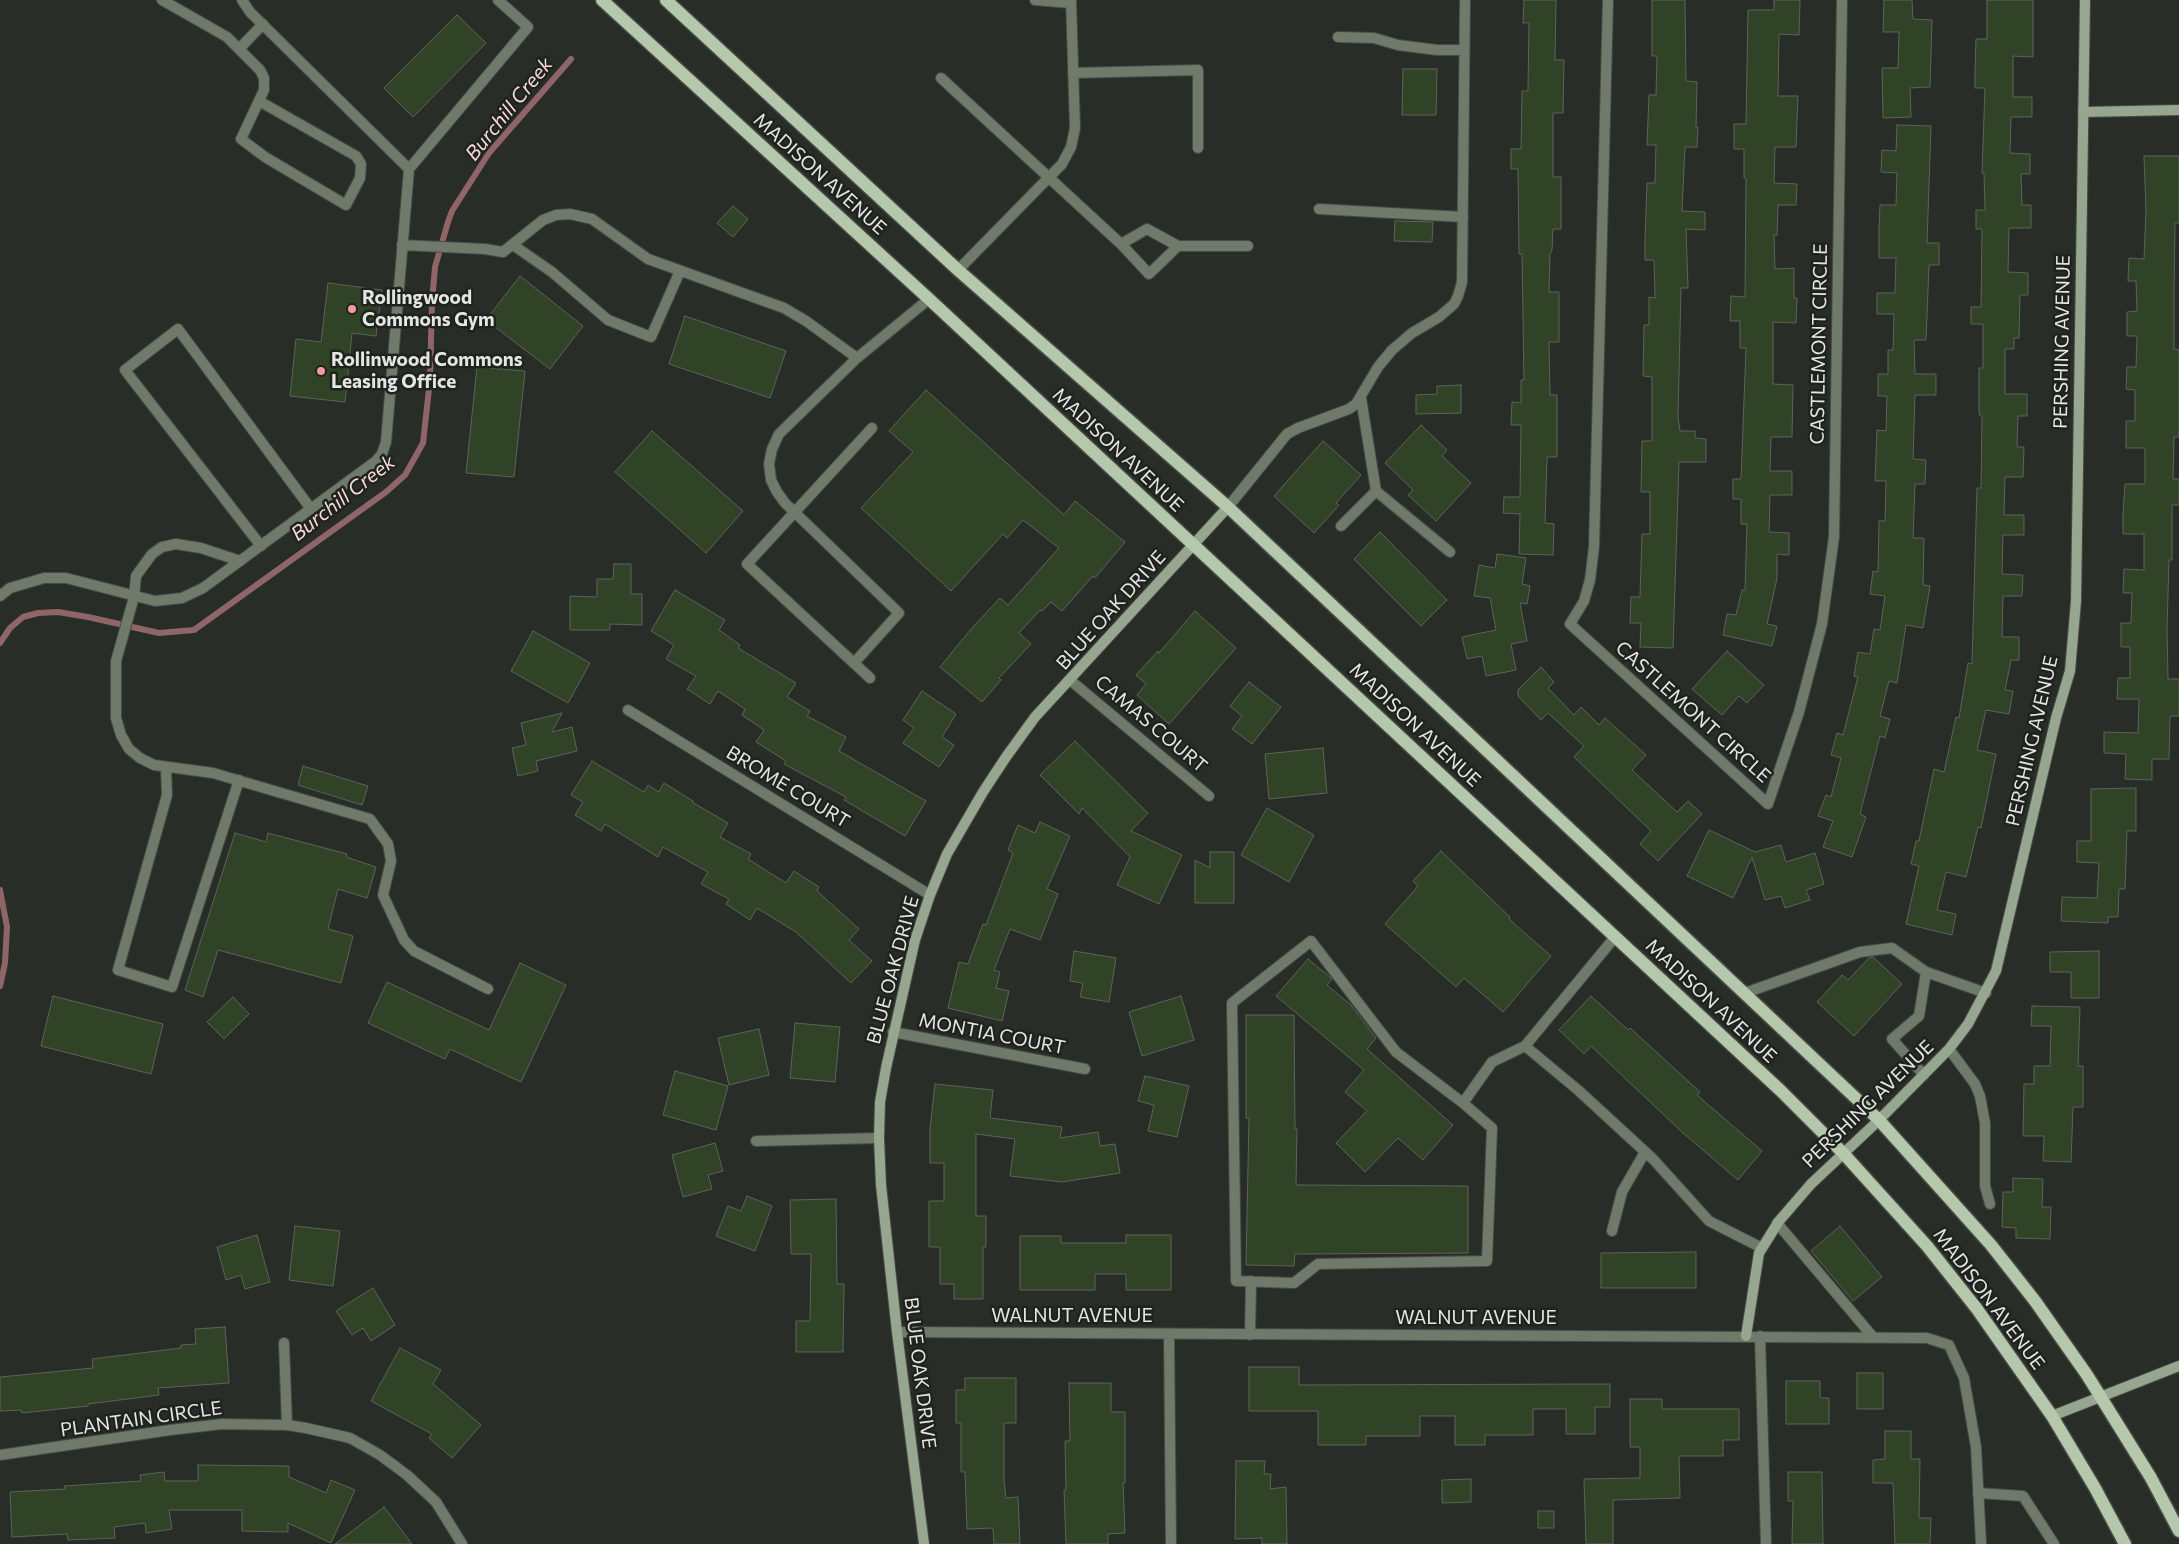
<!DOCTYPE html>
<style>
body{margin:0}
canvas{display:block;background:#292d27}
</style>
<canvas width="2179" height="1544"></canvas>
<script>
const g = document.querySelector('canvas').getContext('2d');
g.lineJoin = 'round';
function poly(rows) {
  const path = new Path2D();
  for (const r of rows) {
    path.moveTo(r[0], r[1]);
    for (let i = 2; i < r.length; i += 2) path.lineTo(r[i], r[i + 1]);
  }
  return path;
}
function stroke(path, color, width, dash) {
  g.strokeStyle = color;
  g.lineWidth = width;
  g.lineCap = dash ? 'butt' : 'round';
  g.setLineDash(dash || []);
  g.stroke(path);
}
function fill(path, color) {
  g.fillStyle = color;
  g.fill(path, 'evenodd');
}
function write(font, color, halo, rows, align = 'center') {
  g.font = font + ' Commissioner,sans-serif';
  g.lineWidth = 5;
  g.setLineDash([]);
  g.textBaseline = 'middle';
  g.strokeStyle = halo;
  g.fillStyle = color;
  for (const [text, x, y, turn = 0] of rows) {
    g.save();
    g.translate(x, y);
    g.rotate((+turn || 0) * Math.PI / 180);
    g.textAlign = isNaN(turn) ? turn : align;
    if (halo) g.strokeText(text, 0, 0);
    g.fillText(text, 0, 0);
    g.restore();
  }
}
const stream = poly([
 [0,643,10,628,23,617,38,613,58,612,88,617,159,633,194,630,386,492,405,475,423,443,430,380,432,302,435,267,448,222,452,211,489,153,571,59],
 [0,890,7,927,5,963,0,986]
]);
const building = poly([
 [1524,0,1556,0,1555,60,1564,60,1563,113,1553,113,1553,177,1561,177,1561,229,1553,229,1552,250,1550,254,1549,292,1559,292,1559,342,1549,342,1550,395,1557,395,1557,457,1547,457,1545,523,1554,524,1553,555,1519,554,1520,514,1503,513,1504,497,1520,497,1521,425,1511,425,1512,402,1521,403,1521,380,1524,380,1522,254,1519,254,1518,169,1511,169,1511,149,1521,149,1522,91,1528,91,1529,23,1523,23,1524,0],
 [1652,0,1685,0,1686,81,1697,82,1696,127,1698,127,1697,147,1685,147,1682,211,1705,212,1705,230,1686,229,1688,288,1681,288,1678,416,1680,431,1695,431,1695,438,1706,439,1706,462,1679,462,1673,648,1640,647,1641,623,1630,623,1631,597,1640,597,1642,534,1650,534,1650,492,1641,492,1642,441,1652,441,1652,377,1643,376,1644,325,1649,325,1649,297,1655,298,1654,260,1645,260,1645,238,1647,183,1655,183,1656,145,1647,145,1649,95,1656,95,1657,56,1652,56,1652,0],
 [1774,0,1800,0,1799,35,1779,34,1778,96,1798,96,1797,121,1796,147,1775,147,1774,183,1797,184,1796,205,1778,205,1777,235,1774,235,1775,269,1794,268,1794,298,1797,298,1796,323,1773,322,1773,384,1793,385,1792,437,1771,437,1770,471,1792,471,1792,495,1770,495,1769,532,1789,533,1789,555,1777,554,1777,578,1767,624,1777,626,1772,646,1723,635,1727,614,1736,615,1742,590,1745,590,1747,524,1741,524,1741,499,1733,499,1733,479,1741,479,1746,348,1740,348,1740,321,1730,321,1731,296,1745,297,1746,178,1744,178,1744,149,1734,149,1734,124,1746,124,1748,10,1774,10,1774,0],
 [1884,0,1912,0,1913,19,1932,20,1930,87,1910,88,1911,117,1883,118,1882,68,1898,68,1899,32,1883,32,1884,0],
 [1987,0,2033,0,2033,57,2013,56,2013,97,2032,97,2032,117,2011,117,2010,153,2030,154,2030,174,2021,174,2022,205,2031,205,2031,228,2009,228,2008,272,2028,273,2028,295,2020,295,2019,338,2014,338,2014,349,2005,349,2005,394,2027,394,2027,416,2018,416,2017,447,2024,447,2023,477,2005,477,2004,515,2024,515,2024,535,2003,535,2002,574,2023,575,2022,596,2003,596,2002,637,2019,637,2019,660,2011,660,2005,690,2013,691,2009,714,1986,710,1977,750,1996,754,1981,828,1978,827,1966,877,1946,872,1937,910,1956,914,1952,935,1906,924,1919,866,1911,864,1916,841,1919,841,1934,769,1944,772,1956,717,1959,718,1968,663,1972,664,1977,488,1981,488,1982,416,1980,416,1979,411,1979,368,1983,368,1983,324,1971,324,1971,307,1981,307,1982,229,1976,229,1976,210,1985,210,1984,173,1982,173,1985,88,1975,88,1975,71,1976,39,1987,39,1987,0],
 [457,15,486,43,413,117,384,88,457,15],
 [1403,69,1437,69,1436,115,1402,115,1403,69],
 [1897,125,1931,126,1927,243,1939,243,1939,265,1929,265,1926,340,1914,340,1915,374,1936,374,1936,395,1915,395,1913,459,1926,460,1925,484,1915,484,1913,538,1924,538,1923,585,1930,586,1923,628,1906,625,1897,683,1889,681,1880,716,1890,719,1885,738,1880,736,1860,814,1866,817,1852,857,1823,847,1833,821,1818,816,1826,795,1831,797,1841,758,1831,755,1837,733,1843,735,1858,677,1854,676,1858,652,1870,654,1874,629,1880,630,1885,596,1870,594,1873,571,1878,572,1879,521,1885,521,1886,481,1875,481,1877,430,1886,431,1887,396,1878,396,1878,374,1888,374,1888,350,1893,350,1894,314,1877,314,1877,293,1895,293,1896,258,1879,258,1879,228,1880,205,1896,205,1897,173,1881,172,1882,150,1896,151,1897,125],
 [2144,156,2179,156,2179,223,2175,223,2174,294,2174,349,2179,350,2179,437,2174,437,2173,479,2179,479,2179,505,2172,505,2172,560,2169,560,2167,628,2168,679,2179,679,2179,716,2170,716,2169,759,2152,759,2152,780,2125,779,2126,754,2104,753,2104,732,2138,733,2139,699,2117,699,2118,678,2130,678,2130,647,2121,647,2121,623,2131,623,2132,593,2123,593,2124,569,2144,570,2144,534,2123,534,2123,514,2125,484,2145,484,2145,448,2126,448,2126,421,2135,421,2135,390,2126,389,2127,367,2136,367,2137,336,2127,336,2127,312,2137,311,2136,281,2128,281,2129,258,2144,259,2146,211,2144,156],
 [733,206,748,219,733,237,717,223,733,206],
 [1395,221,1433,222,1432,242,1394,241,1395,221],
 [520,276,583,326,550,369,486,320,520,276],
 [328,283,382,290,376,336,352,333,345,402,290,396,296,339,321,342,328,283],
 [685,316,786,351,770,398,669,364,685,316],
 [477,367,525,371,514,477,466,473,477,367],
 [1461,385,1461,413,1416,414,1416,395,1437,394,1437,386,1461,385],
 [926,390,1064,515,1075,501,1125,542,1095,578,1093,576,1062,611,1051,602,1042,611,1040,610,1019,633,1031,644,999,678,1001,680,982,702,940,667,972,628,1000,598,1008,605,1059,548,1023,520,1007,538,1003,534,951,591,861,508,913,452,889,431,926,390],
 [1421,425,1447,450,1442,456,1471,483,1436,521,1408,495,1413,490,1385,463,1421,425],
 [652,431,743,511,706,553,615,472,652,431],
 [1323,441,1361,475,1336,503,1339,505,1314,533,1274,496,1323,441],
 [1380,532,1447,600,1421,626,1354,559,1380,532],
 [1497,554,1526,558,1522,584,1530,586,1527,604,1520,603,1527,641,1511,644,1516,670,1486,676,1482,656,1467,659,1462,637,1496,630,1490,598,1474,596,1479,565,1495,568,1497,554],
 [614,564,631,564,631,594,642,594,642,625,610,624,610,630,570,630,570,596,597,597,597,579,613,579,614,564],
 [675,590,725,620,719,630,740,645,738,648,796,683,787,697,810,711,807,716,846,737,839,751,926,801,905,836,844,800,846,797,784,764,786,761,756,742,764,730,742,715,745,709,718,691,710,704,687,689,696,676,666,659,674,645,651,631,675,590],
 [1195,611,1236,648,1169,724,1137,695,1146,684,1136,675,1158,651,1159,653,1195,611],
 [533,631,590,663,568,703,511,671,533,631],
 [1727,651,1764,685,1747,703,1739,696,1722,715,1692,689,1727,651],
 [1541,667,1554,682,1548,688,1574,715,1581,707,1599,725,1605,718,1646,755,1632,770,1677,812,1688,801,1702,814,1658,861,1640,844,1651,831,1574,757,1584,746,1548,713,1541,720,1518,696,1518,690,1541,667],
 [1249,682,1281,707,1252,744,1232,729,1242,716,1230,706,1249,682],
 [922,691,956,714,942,737,954,745,939,767,903,743,914,728,903,720,922,691],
 [562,713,552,732,572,727,577,751,536,761,538,771,518,776,512,748,526,745,521,723,562,713],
 [1075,741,1148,813,1131,831,1182,855,1159,904,1117,885,1130,857,1082,808,1079,814,1040,775,1075,741],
 [1323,748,1327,793,1269,799,1265,754,1323,748],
 [592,761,644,792,648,785,659,792,664,783,693,801,692,802,728,823,720,837,751,854,748,859,786,883,794,871,819,887,817,891,859,929,849,940,872,961,851,983,796,932,757,908,750,920,726,904,729,899,701,884,708,872,663,847,658,857,605,824,601,831,575,815,583,802,571,795,592,761],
 [303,766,368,786,362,805,298,785,303,766],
 [2136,788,2136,831,2127,831,2125,889,2119,889,2118,917,2108,917,2108,923,2061,921,2062,897,2097,898,2099,863,2077,862,2077,841,2091,841,2091,789,2136,788],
 [1267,808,1314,835,1289,882,1241,855,1267,808],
 [1040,822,1070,836,1047,889,1058,894,1040,940,1010,929,994,970,1000,972,996,988,1009,991,1002,1021,948,1008,959,962,968,964,983,924,986,925,1013,853,1008,850,1018,825,1035,833,1040,822],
 [1709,830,1755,852,1781,845,1786,862,1815,853,1824,884,1806,890,1810,900,1785,908,1781,896,1765,900,1752,857,1733,898,1687,876,1709,830],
 [235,833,266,842,268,833,347,854,346,857,376,867,367,898,338,889,328,929,353,936,341,983,218,950,203,997,185,990,235,833],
 [1441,851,1510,917,1509,919,1551,956,1503,1012,1464,978,1456,987,1385,924,1418,886,1413,881,1441,851],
 [1210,852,1234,852,1234,903,1195,903,1195,860,1210,868,1210,852],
 [1074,951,1116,958,1109,1002,1080,997,1083,983,1070,981,1074,951],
 [2099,951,2099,998,2071,998,2071,972,2050,972,2050,952,2099,951],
 [1873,957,1902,984,1854,1036,1817,1002,1842,975,1848,980,1869,958,1873,957],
 [1308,959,1330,977,1332,979,1327,985,1351,1005,1376,1038,1367,1049,1453,1125,1423,1160,1398,1138,1365,1172,1336,1143,1367,1111,1345,1092,1364,1070,1276,996,1308,959],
 [520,963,566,985,521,1082,450,1049,445,1059,368,1023,387,982,489,1030,520,963],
 [53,996,163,1024,151,1074,41,1046,53,996],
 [1181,996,1194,1040,1142,1056,1129,1012,1181,996],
 [1591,996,1628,1030,1630,1028,1700,1092,1697,1095,1762,1151,1738,1180,1683,1133,1591,1046,1584,1054,1559,1030,1591,996],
 [233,997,249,1014,224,1039,207,1022,233,997],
 [2032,1006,2080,1007,2078,1066,2083,1066,2083,1107,2073,1107,2071,1162,2043,1161,2044,1136,2023,1136,2024,1084,2034,1084,2034,1066,2050,1066,2051,1026,2031,1026,2032,1006],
 [1246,1015,1294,1015,1295,1129,1297,1129,1296,1185,1468,1186,1468,1253,1295,1254,1294,1266,1246,1265,1249,1118,1246,1118,1246,1015],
 [795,1023,840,1027,835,1082,790,1078,795,1023],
 [759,1029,769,1075,729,1085,718,1038,759,1029],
 [675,1071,728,1086,716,1130,663,1115,675,1071],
 [1145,1076,1189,1086,1177,1137,1148,1131,1154,1105,1138,1101,1145,1076],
 [935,1084,993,1090,990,1118,1062,1127,1060,1138,1098,1132,1100,1146,1115,1144,1120,1173,1062,1182,1010,1176,1015,1139,976,1134,976,1216,986,1216,986,1247,983,1247,983,1299,954,1299,954,1284,940,1284,940,1247,929,1247,929,1201,944,1201,944,1163,930,1163,930,1129,935,1084],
 [715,1143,723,1171,708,1175,712,1189,683,1197,672,1155,715,1143],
 [2013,1178,2043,1179,2042,1207,2051,1207,2050,1239,2016,1238,2016,1228,2002,1227,2003,1192,2013,1192,2013,1178],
 [747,1196,772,1206,755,1251,716,1236,728,1206,741,1211,747,1196],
 [836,1199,837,1284,844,1284,843,1352,796,1352,796,1321,810,1321,811,1254,791,1254,790,1200,836,1199],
 [295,1226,340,1231,333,1286,289,1280,295,1226],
 [1840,1226,1882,1277,1853,1301,1811,1251,1840,1226],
 [257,1235,270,1282,245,1289,241,1275,226,1280,217,1247,257,1235],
 [1126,1235,1171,1235,1171,1290,1126,1290,1126,1274,1095,1274,1095,1290,1020,1290,1020,1236,1061,1236,1061,1243,1126,1243,1126,1235],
 [1696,1252,1696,1288,1601,1288,1601,1253,1696,1252],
 [373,1288,395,1325,371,1341,363,1328,352,1335,336,1311,373,1288],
 [225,1327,229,1383,158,1388,159,1395,88,1404,88,1406,22,1413,21,1410,0,1411,0,1377,93,1368,92,1359,181,1348,181,1345,196,1344,195,1329,225,1327],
 [400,1348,441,1370,433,1384,481,1425,452,1458,429,1438,432,1434,371,1401,400,1348],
 [1249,1367,1299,1367,1299,1385,1610,1384,1610,1407,1595,1407,1595,1434,1566,1434,1566,1409,1533,1409,1533,1435,1485,1435,1485,1445,1455,1445,1455,1416,1420,1416,1420,1436,1366,1436,1366,1445,1318,1445,1318,1411,1249,1411,1249,1367],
 [1857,1373,1883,1373,1883,1409,1857,1409,1857,1373],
 [965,1378,1016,1378,1016,1423,1004,1423,1004,1481,1006,1498,1018,1497,1020,1544,994,1544,993,1528,967,1529,965,1472,961,1472,961,1423,956,1423,956,1390,965,1390,965,1378],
 [1786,1381,1820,1381,1820,1398,1829,1398,1829,1424,1786,1424,1786,1381],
 [1069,1383,1111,1383,1111,1412,1125,1412,1125,1483,1123,1483,1125,1533,1108,1534,1108,1544,1066,1544,1064,1490,1066,1490,1065,1441,1070,1441,1069,1383],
 [1630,1399,1662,1399,1662,1409,1739,1409,1739,1440,1723,1440,1723,1456,1679,1456,1680,1498,1613,1500,1613,1544,1586,1544,1584,1479,1640,1478,1640,1447,1630,1447,1630,1399],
 [1885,1431,1911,1431,1911,1459,1920,1459,1919,1518,1931,1518,1930,1544,1895,1544,1893,1483,1873,1483,1873,1460,1885,1459,1885,1431],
 [1236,1461,1265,1461,1264,1474,1271,1474,1270,1489,1286,1487,1287,1544,1262,1544,1262,1538,1235,1539,1236,1461],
 [198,1465,289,1466,289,1477,326,1493,331,1480,355,1490,331,1543,288,1523,288,1532,242,1531,242,1510,169,1510,172,1529,146,1533,145,1523,114,1527,115,1538,68,1540,67,1534,12,1537,10,1492,65,1489,64,1486,141,1481,140,1475,164,1472,165,1481,198,1481,198,1465],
 [1788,1472,1822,1472,1823,1544,1792,1544,1793,1501,1788,1501,1788,1472],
 [1471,1479,1471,1502,1442,1503,1442,1480,1471,1479],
 [384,1507,412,1544,335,1544,384,1507],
 [1538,1511,1554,1511,1554,1528,1538,1528,1538,1511]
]);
const lane = poly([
 [162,0,227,37,239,49],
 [1338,37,1374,38,1398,45,1437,50,1464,50],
 [259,101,356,156,361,164,360,178,346,205,265,157,241,139,264,90,264,78,260,70,239,49,263,24],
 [261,546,125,370,178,329,311,509],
 [134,597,136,576,152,554,162,547,176,544,201,548,240,561],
 [1745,993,1860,952,1892,948,1926,972,1986,993],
 [1924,1075,1892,1039,1919,1016,1926,972],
 [1777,1223,1873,1337],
 [1760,1336,1766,1544],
 [1978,1493,2023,1496,2054,1544]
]);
const street = poly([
 [1035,0,1071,3],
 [1608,0,1594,547,1590,580,1584,601,1570,624,1768,804,1799,712,1822,624,1834,537,1842,0],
 [1073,73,1198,70,1198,148],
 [941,78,1121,244,1147,229,1178,246,1149,274,1121,244],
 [409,169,528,27,498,0],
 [1319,209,1463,217],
 [402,245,485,249,503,252,543,220,556,215,570,214,592,219,648,259,784,308,806,321,857,358],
 [513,245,552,272,608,320,651,337,680,271],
 [1178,246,1248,246],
 [958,270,1062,164,1071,147,1075,128,1071,0],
 [1361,398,1376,491,1450,552],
 [1228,507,1287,434,1298,428,1349,409,1356,404,1378,367,1392,350,1412,333,1439,317,1454,304,1458,296,1462,282,1465,0],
 [1341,526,1376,491],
 [0,596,10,588,44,578,66,578,155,601,182,598,203,588,376,461,382,454,386,442,409,169,250,12,242,0],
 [134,597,116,661,116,718,121,735,129,749,140,758,154,765,213,773,370,819,388,844,391,861,383,895,404,940,414,951,488,989],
 [854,663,899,613,785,503,777,492,771,480,769,464,772,449,779,434,857,358,929,299],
 [870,678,747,564,872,428],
 [1070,680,1209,796],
 [628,710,930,895],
 [166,768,167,795,118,970,172,987,239,780],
 [1615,937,1525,1046,1578,1090,1653,1159,1709,1221,1762,1248],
 [893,1032,1085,1069],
 [1949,1049,1975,1084,1980,1096,1985,1123,1985,1186,1990,1204],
 [1463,1103,1492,1128,1487,1261,1318,1264,1294,1283,1236,1281,1232,1003,1311,941,1396,1052,1463,1103,1492,1062,1525,1046],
 [756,1141,879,1138],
 [1612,1231,1622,1192,1645,1152],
 [897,1332,1927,1338,1949,1345,1964,1378,1976,1447,1981,1544],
 [1169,1334,1171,1544],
 [1250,1335,1251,1281],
 [284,1343,287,1425],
 [0,1455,170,1430,222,1424,287,1425,306,1428,350,1438,380,1455,407,1475,436,1502,462,1544]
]);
const secondary = poly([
 [2083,112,2179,110],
 [1746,1336,1759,1253,1779,1221,1811,1184,1879,1120,1949,1049,1968,1024,1996,971,2056,718,2070,671,2076,601,2085,0],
 [2052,1416,2179,1366],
 [924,1544,897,1332,881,1185,879,1138,880,1102,886,1068,915,940,930,895,947,854,983,792,1006,757,1035,717,1228,507]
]);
const primary = poly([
 [602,0,929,299,1781,1091,1843,1153,1927,1246,1977,1309,2052,1416,2095,1488,2125,1544],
 [666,0,958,270,1228,507,1879,1120,1991,1245,2035,1301,2087,1375,2151,1478,2179,1531]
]);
const markers = [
 [352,309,5,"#f49aa3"],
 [321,371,5,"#f49aa3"]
];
const streetNames = [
 ["MADISON AVENUE",820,174,42],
 ["PERSHING AVENUE",2062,342,-89],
 ["CASTLEMONT CIRCLE",1819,344,-89],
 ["MADISON AVENUE",1118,450,43],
 ["BLUE OAK DRIVE",1111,610,-48],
 ["CASTLEMONT CIRCLE",1693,712,42],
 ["CAMAS COURT",1151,724,40],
 ["MADISON AVENUE",1415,725,43],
 ["PERSHING AVENUE",2032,741,-77],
 ["BROME COURT",788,787,31],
 ["BLUE OAK DRIVE",893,970,-75],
 ["MADISON AVENUE",1711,1001,43],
 ["MONTIA COURT",992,1034,11],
 ["PERSHING AVENUE",1868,1104,-44],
 ["MADISON AVENUE",1989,1299,53],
 ["WALNUT AVENUE",1072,1316],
 ["WALNUT AVENUE",1476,1318],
 ["BLUE OAK DRIVE",920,1373,83],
 ["PLANTAIN CIRCLE",141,1419,-8]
];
const poiNames = [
 ["Rollingwood",362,298],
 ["Commons Gym",362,320],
 ["Rollinwood Commons",331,360],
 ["Leasing Office",331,382]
];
const waterNames = [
 ["Burchill Creek",509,109,-51],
 ["Burchill Creek",343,498,-38]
];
stroke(stream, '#8f6569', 6);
fill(building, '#304326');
stroke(building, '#5e625b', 1);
stroke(lane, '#474b45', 12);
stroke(street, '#474b45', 12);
stroke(secondary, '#474b45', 12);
stroke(primary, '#474b45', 15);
stroke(lane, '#707a6b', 10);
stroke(street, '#707a6b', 10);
stroke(secondary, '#97a68f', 10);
stroke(primary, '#b5c8ab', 12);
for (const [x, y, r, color] of markers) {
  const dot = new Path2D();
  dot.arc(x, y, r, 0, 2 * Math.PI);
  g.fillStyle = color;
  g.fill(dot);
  stroke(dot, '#1f231d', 2);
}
write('19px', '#e3e6e2', '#1f231d', streetNames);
write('bold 19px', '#e3e6e2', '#1f231d', poiNames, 'left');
write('italic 20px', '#f7d9db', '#1f231d', waterNames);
</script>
